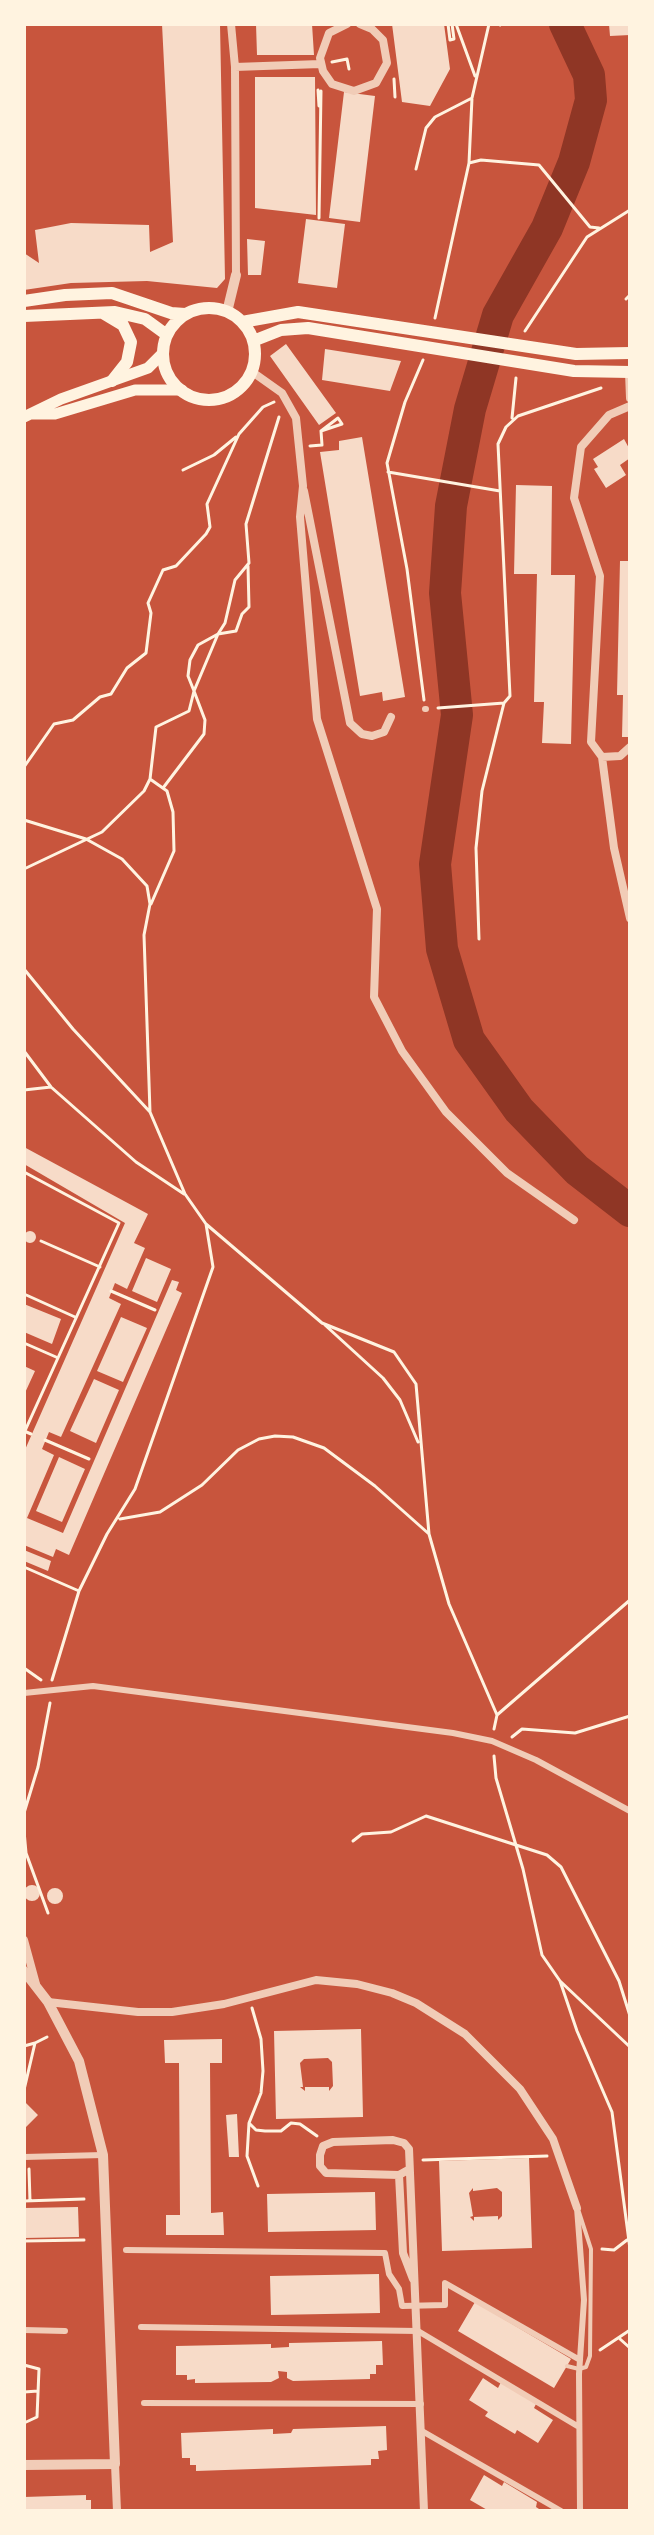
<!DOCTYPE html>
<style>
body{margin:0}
#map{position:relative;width:654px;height:2535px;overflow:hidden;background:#c8553d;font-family:"Work Sans",sans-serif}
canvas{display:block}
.frame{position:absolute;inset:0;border:26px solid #fff3e0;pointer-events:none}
</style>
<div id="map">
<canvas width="654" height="2535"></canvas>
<div class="frame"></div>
</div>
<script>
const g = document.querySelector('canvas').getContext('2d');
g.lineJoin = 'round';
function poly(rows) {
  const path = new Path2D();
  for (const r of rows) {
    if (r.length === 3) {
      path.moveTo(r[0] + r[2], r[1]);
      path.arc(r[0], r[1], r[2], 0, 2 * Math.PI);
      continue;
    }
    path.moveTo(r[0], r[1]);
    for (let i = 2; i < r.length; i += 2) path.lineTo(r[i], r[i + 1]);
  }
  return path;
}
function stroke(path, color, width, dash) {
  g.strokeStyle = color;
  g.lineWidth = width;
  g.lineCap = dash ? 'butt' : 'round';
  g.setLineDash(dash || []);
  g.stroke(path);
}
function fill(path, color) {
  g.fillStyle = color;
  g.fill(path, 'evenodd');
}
const river = poly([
 [565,24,589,75,591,100,574,162,547,228,498,315,470,409,451,506,445,593,457,715,435,864,442,949,469,1040,519,1110,577,1170,630,1211]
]);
const building = poly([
 [162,24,220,24,225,279,217,288,147,281,71,283,24,290,24,253,39,263,35,230,71,223,149,225,150,252,173,242],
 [256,24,312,24,314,55,257,55],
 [392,24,444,24,450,69,430,106,402,102],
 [609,24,630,24,630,35,610,36],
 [255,77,315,77,316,215,255,208],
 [344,92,375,96,360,222,329,218],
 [306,219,345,224,337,288,298,283],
 [247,239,265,241,261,275,248,275],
 [286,344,336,413,319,425,270,356],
 [325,349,401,361,390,391,322,380],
 [362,437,405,697,383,701,382,692,360,696,320,452,339,450,339,441],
 [624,439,630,450,630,458,620,465,626,475,606,488,594,469,598,467,593,459],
 [516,485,552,486,551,575,575,575,571,744,542,743,544,702,534,702,537,574,514,574],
 [620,561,630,561,630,737,622,737,623,695,617,695],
 [24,1147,148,1214,134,1243,145,1248,127,1289,115,1283,109,1298,121,1304,61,1437,49,1432,42,1449,54,1455,27,1518,63,1533,172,1280,179,1282,176,1290,182,1293,69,1555,56,1549,53,1557,24,1545,24,1452,125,1223,24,1164],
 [30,1237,6],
 [146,1258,171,1269,157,1302,132,1291],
 [24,1304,61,1319,52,1344,24,1332],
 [121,1317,147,1328,123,1382,97,1371],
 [24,1366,35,1371,24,1395],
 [94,1379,119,1390,96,1443,70,1431],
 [59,1457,85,1469,62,1522,36,1511],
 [24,1550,51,1561,48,1571,24,1561],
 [32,1893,8],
 [55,1896,8],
 [361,2029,363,2117,276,2119,274,2031],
 [328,2058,332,2062,333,2086,329,2091,329,2087,305,2087,305,2091,300,2087,303,2087,300,2063,304,2059],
 [222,2039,222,2063,210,2063,211,2213,223,2212,224,2235,166,2235,166,2215,180,2215,179,2063,165,2063,164,2040],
 [24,2101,38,2115,24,2129],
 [237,2114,239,2157,229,2157,226,2115],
 [529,2158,532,2248,442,2251,439,2161],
 [473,2188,473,2191,497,2188,502,2192,502,2216,498,2220,498,2216,474,2217,474,2221,470,2217,473,2216,469,2193],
 [375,2192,376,2230,268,2232,267,2194],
 [78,2207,79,2237,24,2238,24,2208],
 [379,2274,380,2313,271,2315,270,2276],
 [475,2302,571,2359,554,2388,458,2331],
 [382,2341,383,2365,376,2365,376,2374,370,2374,370,2379,293,2381,287,2378,287,2372,278,2371,279,2378,271,2382,195,2383,195,2379,187,2380,187,2375,176,2375,176,2346,271,2344,271,2348,289,2347,289,2343],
 [483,2378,498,2388,501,2382,536,2404,534,2408,553,2420,538,2443,517,2430,515,2434,485,2416,488,2412,469,2400],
 [386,2426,387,2450,378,2451,379,2459,371,2459,371,2465,196,2471,196,2465,190,2465,190,2458,182,2458,181,2433,273,2429,273,2434,291,2433,293,2429],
 [484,2475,502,2486,504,2482,537,2502,536,2507,542,2511,489,2511,470,2500],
 [86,2495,86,2500,91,2500,91,2511,24,2511,24,2497]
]);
const path = poly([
 [448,24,450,40,454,39,452,24],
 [456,24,475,76],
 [498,24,500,25],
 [332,62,347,59,349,69],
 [394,79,395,97],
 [318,90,319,106],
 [469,163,481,160,539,165,590,227,599,228],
 [416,169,426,128,435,117,472,98],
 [319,218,321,91],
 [626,299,630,295],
 [435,318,469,163,472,98,489,24],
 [525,331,587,237,630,210],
 [423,360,405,402,387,463,407,569,424,700],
 [512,418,516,378],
 [310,446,322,445,321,431,342,424,338,418,321,431],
 [183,470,214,455,236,437],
 [388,472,500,491],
 [438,708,504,703,510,696,498,444,506,427,518,416,601,388],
 [24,767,54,724,73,720,100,697,111,694,127,668,146,653,151,613,148,603,163,570,176,566,206,534,210,527,207,504,239,434,263,407,274,402],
 [150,779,167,791,173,812,174,851,151,904],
 [163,788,204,734,205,720,194,691,218,634,236,631,242,614,249,607,248,566],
 [24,820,86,839,122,859,147,886,150,904,144,935,150,1112,185,1194,206,1224,213,1267,135,1489,107,1534,79,1591,52,1680],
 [24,869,102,832,144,791,150,779,156,727,189,711,194,691,188,676,190,660,198,645,218,634,225,623,235,580,249,563,246,524,279,417],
 [479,939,476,848,482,791,504,703],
 [24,969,73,1029,150,1112],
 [24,1051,51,1087,136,1162,184,1194],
 [24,1090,51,1087],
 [24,1172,119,1223,24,1433],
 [206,1224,322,1323,394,1352,416,1384,429,1534,449,1604,497,1715,494,1729],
 [41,1241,100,1267],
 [111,1291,155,1310],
 [24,1294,75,1317],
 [325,1325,383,1378,400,1400,418,1442],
 [24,1343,56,1357],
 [24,1431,31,1434],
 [45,1440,89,1459],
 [120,1519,160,1512,202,1485,238,1450,259,1439,275,1436,293,1437,324,1448,375,1486,429,1534],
 [24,1567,79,1591],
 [24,1668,41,1680],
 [497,1715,630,1600],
 [512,1737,522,1729,575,1733,630,1716],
 [494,1756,496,1778,523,1869,542,1955,560,1981,577,2031,612,2112,630,2249],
 [24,1813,38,1767,50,1703],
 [24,1831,26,1853,48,1913],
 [353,1841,362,1834,391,1832,426,1816,547,1855,561,1867,619,1981,630,2016],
 [560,1981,630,2047],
 [252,2008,261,2039,263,2071,261,2093,249,2123,256,2130,265,2131,281,2131,291,2123,300,2124,317,2136],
 [24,2046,35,2043],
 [24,2090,35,2043,47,2037],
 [249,2123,247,2156,258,2186],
 [423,2160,547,2156],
 [29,2169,30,2201],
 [24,2201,84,2199],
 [24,2241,84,2240],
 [602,2249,614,2250,627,2240],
 [620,2339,630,2348],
 [600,2350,630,2330],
 [24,2365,39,2369,37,2417,24,2423],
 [24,2392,38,2391]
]);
const service = poly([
 [567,2366,579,2369,586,2367,590,2356,591,2249,579,2212]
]);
const pedestrian = poly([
 [425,709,426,709],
 [24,1693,93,1686,453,1733,492,1741,536,1760,630,1811],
 [24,2157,103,2155],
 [577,2208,584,2300,579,2374,580,2511],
 [126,2250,385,2253,389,2274,399,2289,402,2306,445,2305,445,2283,580,2360],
 [141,2327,418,2331,579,2427],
 [24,2330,65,2331],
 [144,2403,421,2404],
 [422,2431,561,2511]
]);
const minor = poly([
 [231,24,235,67,236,275],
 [347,24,329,33,320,58,323,71,332,84,354,91,376,83,387,63,383,40,372,29,360,24],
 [235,67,320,64],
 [251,371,282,393,296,418,303,486,300,517,317,719,377,909,374,997,402,1051,446,1112,507,1173,574,1220],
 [629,372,630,398],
 [630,406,609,415,581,447,574,498,600,576,591,742,602,757,620,756,630,747],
 [304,491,350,723,362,734,372,736,384,732,391,717],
 [602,757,614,848,630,918],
 [24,1940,36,1984],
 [48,2002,138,2012,172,2012,224,2004,316,1980,357,1984,392,1993,416,2003,465,2034,520,2089,553,2139,577,2208],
 [408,2170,399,2175,326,2173,320,2166,320,2155,323,2146,333,2142,393,2140,404,2143,409,2149,424,2511],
 [399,2175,403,2253,413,2279],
 [115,2464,117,2511]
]);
const tertiary = poly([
 [227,312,236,275],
 [24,1971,48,2002,79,2061,103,2155,115,2464,24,2465]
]);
const secondary = poly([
 [32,414,55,414,135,390,182,390],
 [24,417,61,399,148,368,163,353]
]);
const primary = poly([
 [24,301,65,295,112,293,171,313,185,314],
 [209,354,46],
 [103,313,123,325,131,342,127,362,112,381],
 [24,316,115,312,145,319,167,335],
 [242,322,298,312,576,354,630,353],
 [253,341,281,330,308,328,574,371,630,372]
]);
stroke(river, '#8f3625', 32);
fill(building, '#f7dbc8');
stroke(path, '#fff3e0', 3);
stroke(service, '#f1ccb7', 4);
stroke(pedestrian, '#f1ccb7', 6);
stroke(minor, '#f1ccb7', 8);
stroke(tertiary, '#f1ccb7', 10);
stroke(secondary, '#fff3e0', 11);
stroke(primary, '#fff3e0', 12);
</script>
